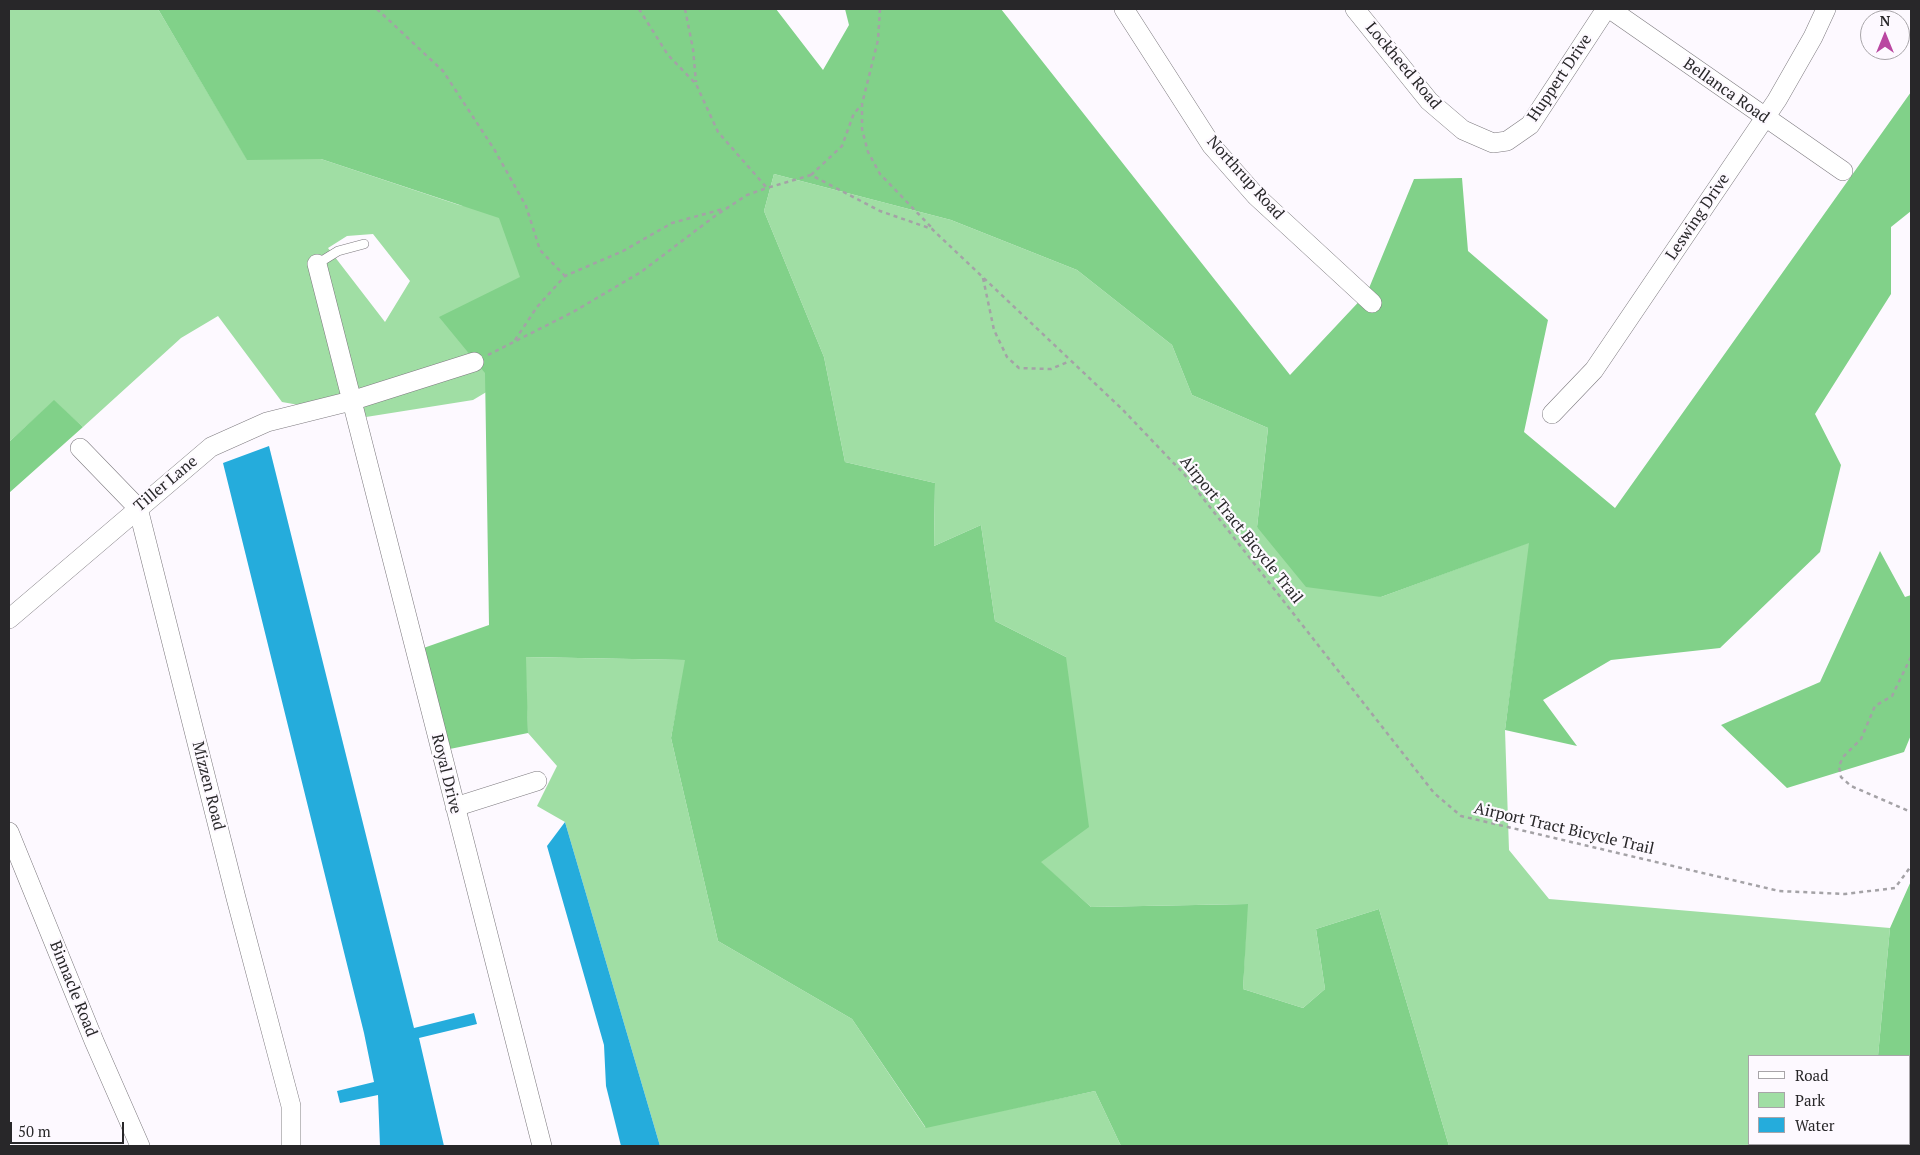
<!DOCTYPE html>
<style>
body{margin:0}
#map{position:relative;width:1920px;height:1155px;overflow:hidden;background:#fdf9ff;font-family:"PT Serif",serif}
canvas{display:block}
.frame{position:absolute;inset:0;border:10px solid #282729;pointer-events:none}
.legend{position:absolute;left:1748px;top:1055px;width:162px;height:90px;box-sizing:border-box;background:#fdf9ff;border:1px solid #a8a5a9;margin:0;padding:6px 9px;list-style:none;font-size:15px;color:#282729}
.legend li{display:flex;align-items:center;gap:10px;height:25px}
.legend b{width:25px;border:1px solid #a8a5a9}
.north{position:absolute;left:1860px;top:10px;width:50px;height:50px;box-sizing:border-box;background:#fdf9ff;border:1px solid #a8a5a9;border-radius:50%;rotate:0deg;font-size:14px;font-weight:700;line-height:20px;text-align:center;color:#282729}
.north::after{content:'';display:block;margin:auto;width:18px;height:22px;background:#ba47a1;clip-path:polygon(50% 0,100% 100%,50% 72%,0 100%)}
.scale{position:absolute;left:10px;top:1122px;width:114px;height:22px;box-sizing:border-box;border:2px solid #282729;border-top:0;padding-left:6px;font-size:15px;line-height:18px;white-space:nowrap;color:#282729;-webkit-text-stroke:4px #fdf9ff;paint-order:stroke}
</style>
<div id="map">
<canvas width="1920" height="1155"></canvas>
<div class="frame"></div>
<ul class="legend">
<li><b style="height:6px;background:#fff"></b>Road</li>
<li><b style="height:14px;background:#a0dea4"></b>Park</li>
<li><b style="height:14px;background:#25acdc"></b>Water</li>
</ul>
<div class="north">N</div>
<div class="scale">50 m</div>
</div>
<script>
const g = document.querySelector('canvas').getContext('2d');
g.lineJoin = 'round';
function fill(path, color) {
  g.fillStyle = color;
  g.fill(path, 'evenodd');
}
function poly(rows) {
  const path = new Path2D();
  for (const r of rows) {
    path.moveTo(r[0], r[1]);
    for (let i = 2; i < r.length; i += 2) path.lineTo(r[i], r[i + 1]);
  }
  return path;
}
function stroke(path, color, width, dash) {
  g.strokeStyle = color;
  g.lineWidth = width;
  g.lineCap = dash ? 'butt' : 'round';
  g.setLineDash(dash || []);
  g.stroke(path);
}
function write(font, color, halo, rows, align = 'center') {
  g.font = font + ' "PT Serif",serif';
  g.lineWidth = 4.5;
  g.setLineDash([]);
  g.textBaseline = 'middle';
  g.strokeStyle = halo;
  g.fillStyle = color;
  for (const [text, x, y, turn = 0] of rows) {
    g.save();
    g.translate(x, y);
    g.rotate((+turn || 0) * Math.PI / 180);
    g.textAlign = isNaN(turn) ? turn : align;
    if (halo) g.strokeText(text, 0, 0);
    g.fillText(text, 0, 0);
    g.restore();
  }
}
const green = poly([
 [9,9,158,9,247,159,321,159,459,205,721,252,473,400,366,417,282,402,218,316,181,338,83,427,54,401,9,442],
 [373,234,410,281,385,322,328,248,347,236],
 [774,174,951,220,1077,270,1172,345,1192,395,1268,428,1257,527,1381,597,1530,542,1505,730,1509,850,1549,899,1890,928,1878,1056,1749,1056,1749,1144,1909,1144,1909,1136,1911,1137,1911,1146,1449,1146,1379,909,1316,929,1325,989,1303,1008,1243,989,1247,904,1091,907,1040,862,1066,657,995,621,981,525,934,546,935,483,845,462,824,357,764,211],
 [525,657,686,660,671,738,718,941,852,1019,925,1127,1095,1091,1121,1146,660,1146,565,822,537,806,557,766,528,733]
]);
const forest = poly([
 [158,9,776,9,823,70,849,25,845,9,1001,9,1290,375,1367,293,1414,179,1462,178,1468,251,1548,320,1524,432,1615,508,1911,92,1911,211,1891,227,1891,294,1815,414,1841,465,1820,552,1720,648,1611,660,1543,700,1577,746,1505,730,1529,543,1381,597,1306,587,1257,527,1268,428,1192,395,1172,345,1077,270,951,220,774,174,764,211,824,357,845,462,935,483,934,546,981,525,995,621,1066,657,1089,827,1041,862,1091,907,1248,904,1243,989,1303,1008,1325,989,1316,929,1379,909,1449,1146,1121,1146,1095,1091,926,1128,852,1019,718,941,671,738,685,660,526,657,528,733,440,751,415,651,489,625,485,373,439,317,520,277,499,218,321,159,247,160],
 [54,400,83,427,9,493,9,442],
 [1880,551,1905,597,1911,595,1911,735,1904,752,1787,788,1721,725,1820,682],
 [1911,881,1911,1137,1909,1136,1909,1056,1878,1056,1890,928]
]);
const water = poly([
 [269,446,414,1028,474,1013,477,1024,419,1038,444,1146,380,1146,378,1095,340,1103,337,1091,374,1082,364,1033,223,463],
 [565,822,660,1146,621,1146,606,1086,604,1045,547,846]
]);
const path = poly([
 [377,9,443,71,494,149,526,206,540,250,565,276],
 [639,9,668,55,696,84,718,132,767,188,811,175,880,211,932,229,1123,410,1184,474,1434,793,1461,816,1779,891,1845,894,1895,888,1911,866],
 [685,9,693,49,696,82],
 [880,9,878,40,862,104,862,129,868,152,880,174,932,228],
 [811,175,842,146,854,113,862,105],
 [983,278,994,330,1007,357,1019,368,1051,369,1070,361],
 [515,340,537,307,565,276,623,251,672,223,723,209],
 [488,355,573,312,641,272,715,216,747,195,767,188],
 [1911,657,1892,696,1875,706,1861,739,1843,757,1839,766,1841,777,1851,786,1911,812]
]);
const lane = poly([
 [317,264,338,251,364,244]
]);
const street = poly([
 [1124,9,1212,146,1256,196,1372,303],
 [1355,9,1429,101,1463,130,1493,143,1507,141,1530,125,1606,9],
 [1610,9,1843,171],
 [317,264,542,1146],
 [1552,414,1594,370,1777,100,1813,37,1826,9],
 [80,448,138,508,236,898,291,1106,291,1146],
 [9,619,211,447,267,422,351,401,474,362],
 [455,807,537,781],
 [9,832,94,1041,140,1146]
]);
const streetNames = [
 ["Lockheed Road",1403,66,50],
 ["Huppert Drive",1560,78,-56],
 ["Bellanca Road",1726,91,35],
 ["Northrup Road",1245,178,48],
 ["Leswing Drive",1698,217,-56],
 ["Tiller Lane",166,484,-40],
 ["Airport Tract Bicycle Trail",1241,530,51],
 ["Royal Drive",446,774,76],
 ["Mizzen Road",208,786,76],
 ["Airport Tract Bicycle Trail",1564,829,13],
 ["Binnacle Road",73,989,68]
];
fill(green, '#a0dea4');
fill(forest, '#81d189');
fill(water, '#25acdc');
stroke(lane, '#7d7a7f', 10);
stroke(street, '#7d7a7f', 20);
stroke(path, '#a4a2a6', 2.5, [4, 4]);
stroke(lane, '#fff', 9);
stroke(street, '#fff', 19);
write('16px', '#282729', '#fdf9ff', streetNames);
</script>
